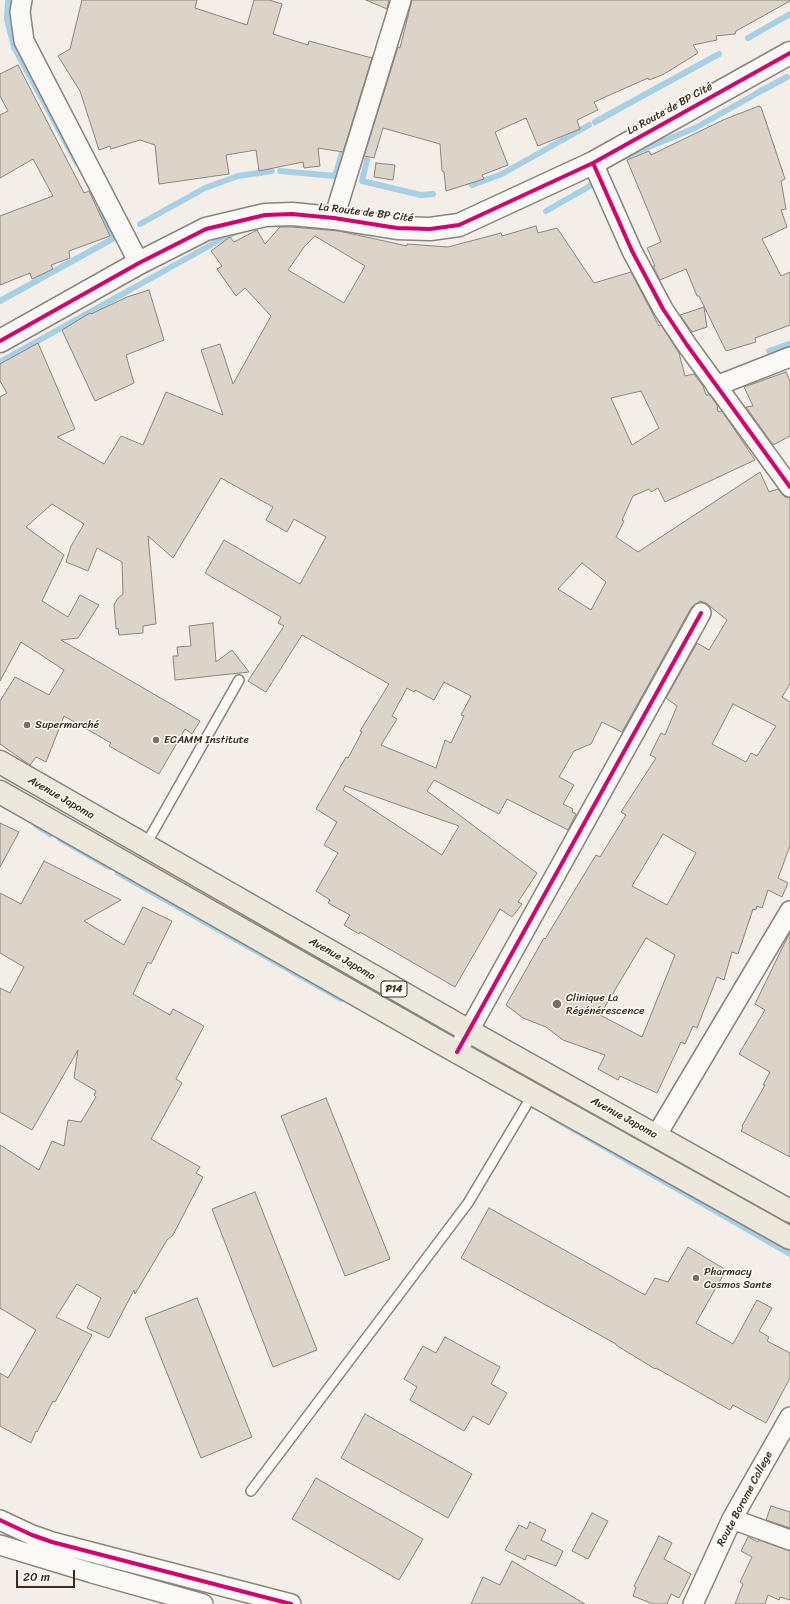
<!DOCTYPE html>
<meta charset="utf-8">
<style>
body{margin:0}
#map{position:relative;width:790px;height:1604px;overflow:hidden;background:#f3efe8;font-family:Sriracha,sans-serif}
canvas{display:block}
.scale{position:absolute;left:16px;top:1570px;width:59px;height:18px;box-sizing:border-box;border:2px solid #3b2a1e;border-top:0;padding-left:5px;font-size:12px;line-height:14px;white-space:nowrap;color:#3b2a1e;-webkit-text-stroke:3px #fdfcf7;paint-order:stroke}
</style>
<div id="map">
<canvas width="790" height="1604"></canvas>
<div class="scale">20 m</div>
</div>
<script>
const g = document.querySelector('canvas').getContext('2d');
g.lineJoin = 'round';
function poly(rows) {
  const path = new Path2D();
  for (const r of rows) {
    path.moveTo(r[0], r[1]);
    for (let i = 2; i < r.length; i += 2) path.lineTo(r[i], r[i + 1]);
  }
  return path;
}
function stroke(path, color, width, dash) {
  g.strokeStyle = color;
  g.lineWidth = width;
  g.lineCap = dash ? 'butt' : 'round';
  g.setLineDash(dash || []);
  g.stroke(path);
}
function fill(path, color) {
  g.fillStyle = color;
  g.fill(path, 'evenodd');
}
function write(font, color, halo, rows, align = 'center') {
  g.font = font + ' Sriracha,sans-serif';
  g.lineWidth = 3;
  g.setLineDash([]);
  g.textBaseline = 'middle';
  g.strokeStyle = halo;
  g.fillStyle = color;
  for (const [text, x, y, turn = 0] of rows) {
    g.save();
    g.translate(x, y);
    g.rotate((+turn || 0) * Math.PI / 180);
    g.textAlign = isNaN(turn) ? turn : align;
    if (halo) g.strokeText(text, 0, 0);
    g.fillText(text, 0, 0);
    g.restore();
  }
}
const stream = poly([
 [8,1,7,19,14,47,77,163],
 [748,38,790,14],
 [757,93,787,77],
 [595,122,719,54],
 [622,158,695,128,754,95],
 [367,160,362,181,421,195,433,194],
 [280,171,335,176,342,153],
 [472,185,502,174,589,125],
 [546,211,597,182],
 [140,224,205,188,238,176,272,171],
 [0,301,114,238,101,210],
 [769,351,789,344],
 [0,362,218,241,238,231],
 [36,825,50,834],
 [60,839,109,867],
 [118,873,341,999],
 [552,1117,790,1254]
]);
const building = poly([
 [82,0,197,0,195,8,247,25,254,0,269,0,282,4,273,34,308,45,309,41,372,58,343,152,318,148,320,166,304,168,303,162,259,171,256,150,226,155,229,174,159,184,155,145,140,140,111,149,110,146,99,150,80,91,58,56,70,49,82,0],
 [366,0,389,0,387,9,366,0],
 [412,0,790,0,790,1,736,31,735,34,716,36,717,40,693,45,698,53,664,74,649,80,648,78,594,102,598,110,577,120,580,129,538,146,526,118,495,132,508,165,482,175,484,179,446,191,444,172,442,171,440,144,383,128,374,158,364,156,398,47,400,48,412,0],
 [18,65,84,193,89,191,110,236,69,251,70,258,51,265,53,269,32,279,30,273,0,285,0,216,53,196,33,159,0,178,0,115,8,111,0,96,0,74,18,65],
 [759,106,760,107,761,107,785,179,781,181,786,209,781,210,787,227,762,239,781,276,790,272,790,325,755,338,756,342,726,351,699,296,697,296,686,269,660,280,653,266,655,266,647,248,661,242,627,160,649,151,651,155,723,120,759,106],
 [376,163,395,165,393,180,374,177,376,163],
 [536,226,538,233,557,228,594,283,631,272,659,326,661,325,679,353,685,376,694,374,703,386,706,395,710,395,717,405,718,412,722,411,755,460,665,502,658,488,651,492,649,489,633,496,622,520,624,521,616,537,638,552,760,472,769,492,778,489,785,497,790,498,790,684,782,697,790,702,790,846,778,878,788,883,782,897,768,890,762,908,757,906,756,910,753,909,738,954,732,952,724,980,717,977,697,1028,693,1026,685,1044,681,1042,657,1093,620,1076,618,1080,598,1069,605,1055,563,1040,546,1027,523,1018,506,1005,544,938,545,939,596,855,600,857,626,815,621,812,656,758,650,755,661,733,665,735,677,706,666,698,697,643,709,650,727,620,706,603,700,601,691,608,622,732,602,722,591,744,574,751,559,777,574,785,563,804,573,809,572,812,576,814,568,830,507,799,499,814,434,780,427,791,537,873,518,902,522,904,512,917,500,909,455,987,360,932,359,934,344,925,350,915,328,903,330,900,316,891,338,853,324,845,337,822,316,809,346,757,348,758,362,732,360,731,389,684,302,635,266,692,248,681,284,626,278,623,281,617,205,573,224,540,300,584,326,537,294,519,287,532,266,520,273,507,221,478,173,558,148,536,156,624,143,626,143,633,119,635,118,628,116,629,114,605,118,598,123,594,122,562,97,548,88,571,66,562,71,546,84,524,52,504,26,527,64,555,42,601,68,617,80,595,99,605,78,638,61,640,200,721,192,734,185,729,159,774,109,746,111,743,64,716,46,762,36,757,30,765,0,744,0,701,15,677,49,695,64,670,21,642,0,681,0,397,7,393,0,381,0,364,38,343,75,429,57,437,104,464,121,436,143,445,166,392,223,415,201,350,220,344,233,384,271,316,245,288,236,296,217,269,222,266,211,251,230,237,234,242,257,230,265,244,280,227,292,227,339,231,407,246,407,244,448,247,501,233,502,236,536,226],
 [315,236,365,266,344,303,288,270,304,247,315,236],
 [641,391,659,428,632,445,611,398,641,391],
 [582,563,606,582,591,610,558,589,582,563],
 [444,682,471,696,461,715,464,716,451,743,445,740,436,768,381,745,397,719,392,716,407,688,414,692,415,690,434,700,444,682],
 [733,704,776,726,757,756,751,753,746,762,712,744,733,704],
 [345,786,459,826,442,855,343,790,345,786],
 [663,834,696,853,667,905,632,886,663,834],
 [646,938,675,955,642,1037,600,1015,646,938],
 [149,290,164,340,126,355,134,383,95,401,62,330,90,313,91,314,127,297,149,290],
 [704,307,707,327,692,332,680,315,704,307],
 [786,372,790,381,790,436,773,445,746,407,753,406,744,387,786,372],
 [213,623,216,662,232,650,249,672,175,680,173,656,178,656,177,647,191,646,189,626,213,623],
 [0,823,19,832,0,867,0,823],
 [44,861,121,900,84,921,124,945,143,907,172,921,151,964,148,962,133,994,170,1015,173,1009,204,1026,176,1079,182,1083,151,1139,200,1167,196,1173,203,1177,173,1235,167,1240,135,1294,134,1290,109,1338,87,1328,101,1298,77,1284,56,1317,92,1335,55,1402,53,1401,37,1432,36,1431,31,1443,0,1426,0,1373,8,1378,36,1330,0,1308,0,1145,39,1170,52,1141,64,1146,68,1120,81,1122,96,1097,94,1095,96,1091,74,1078,78,1050,32,1130,0,1112,0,988,10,993,24,967,0,953,0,893,21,904,44,861],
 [790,932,790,1157,741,1131,743,1127,742,1126,765,1085,763,1085,770,1072,739,1054,765,1010,755,1004,790,932],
 [326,1098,390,1259,345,1276,281,1116,326,1098],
 [255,1192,317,1350,273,1367,212,1209,255,1192],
 [489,1208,645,1295,655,1278,668,1282,688,1247,726,1270,696,1323,733,1344,757,1300,772,1308,759,1331,769,1337,767,1341,790,1353,790,1378,766,1423,733,1405,730,1410,656,1368,655,1369,616,1345,616,1344,461,1258,489,1208],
 [197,1298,252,1437,201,1458,145,1318,197,1298],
 [445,1337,500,1367,491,1384,507,1393,489,1425,473,1416,464,1431,410,1400,417,1387,404,1379,423,1346,436,1353,445,1337],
 [365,1414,472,1474,448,1518,341,1458,365,1414],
 [316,1478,423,1539,399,1580,292,1519,316,1478],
 [771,1506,790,1512,790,1528,766,1520,771,1506],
 [592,1513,608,1521,588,1559,572,1551,592,1513],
 [530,1522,546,1530,541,1540,563,1551,556,1566,527,1555,525,1560,505,1550,519,1525,527,1529,530,1522],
 [659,1536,672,1543,664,1559,691,1574,679,1598,671,1594,667,1604,653,1604,633,1596,636,1587,634,1586,659,1536],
 [748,1537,758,1542,759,1540,790,1551,790,1600,780,1597,779,1600,768,1595,765,1604,735,1604,743,1584,740,1582,752,1557,741,1551,748,1537],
 [512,1561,546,1581,585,1604,471,1604,483,1577,500,1585,512,1561]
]);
const service = poly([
 [145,846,239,680],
 [251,1491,468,1203,533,1094]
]);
const minor = poly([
 [22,0,20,12,24,41,139,263],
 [593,163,632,251,663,309,687,345,790,487],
 [334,218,401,0],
 [716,386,790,357],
 [457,1052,701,613],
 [656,1136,790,911],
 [732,1519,790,1540],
 [0,1520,32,1535,52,1542,291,1604],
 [0,1545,92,1573,203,1604],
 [693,1604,732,1519,790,1417]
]);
const tertiary = poly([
 [0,341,139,263,206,229,265,215,292,214,334,218,397,228,430,229,459,225,593,163,790,53]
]);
const primary = poly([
 [0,762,469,1031,790,1211],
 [0,792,457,1052,790,1238]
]);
const cycleway = poly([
 [593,163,632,251,663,309,687,345,790,487],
 [0,341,139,263,206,229,265,215,292,214,334,218,397,228,430,229,459,225,593,163,790,53],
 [457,1052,701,613],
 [0,1520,32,1535,52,1542,291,1604]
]);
const markers = [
 [27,725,4,"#7b6f65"],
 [156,740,4,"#7b6f65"],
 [557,1004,5,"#7b6f65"],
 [696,1278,4,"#7b6f65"]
];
const shields = [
 [394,989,26]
];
const shieldNames = [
 ["P14",394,989]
];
const streetNames = [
 ["La Route de BP Cité",670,109,-29],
 ["La Route de BP Cité",366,213,7],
 ["Avenue Japoma",61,798,30],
 ["Avenue Japoma",342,959,30],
 ["Avenue Japoma",624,1118,29],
 ["Route Borome College",745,1499,-62]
];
const poiNames = [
 ["Supermarché",35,725],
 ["ECAMM Institute",164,740],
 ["Clinique La",566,998],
 ["Régénérescence",566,1011],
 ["Pharmacy",704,1272],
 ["Cosmos Sante",704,1285]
];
stroke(stream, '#a7d0e7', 6);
fill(building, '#dcd4c8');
stroke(building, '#89847e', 1);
stroke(service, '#89847e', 12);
stroke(minor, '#89847e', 22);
stroke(tertiary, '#89847e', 25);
stroke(primary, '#89847e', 25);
stroke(service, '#faf9f6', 9);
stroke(minor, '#faf9f6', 19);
stroke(tertiary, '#faf9f6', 22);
stroke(primary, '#ece8db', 22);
stroke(cycleway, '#d6006c', 4);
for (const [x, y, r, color] of markers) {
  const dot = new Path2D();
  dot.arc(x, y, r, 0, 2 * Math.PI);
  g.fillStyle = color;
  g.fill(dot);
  stroke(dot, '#fdfcf7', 1.5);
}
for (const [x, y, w] of shields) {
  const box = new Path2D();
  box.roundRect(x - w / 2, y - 8, w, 16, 3);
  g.fillStyle = '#fdfcf7';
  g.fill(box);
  stroke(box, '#3b2a1e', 1);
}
write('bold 10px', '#3b2a1e', null, shieldNames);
write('11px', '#3b2a1e', '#fdfcf7', streetNames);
write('11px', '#3b2a1e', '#fdfcf7', poiNames, 'left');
</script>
